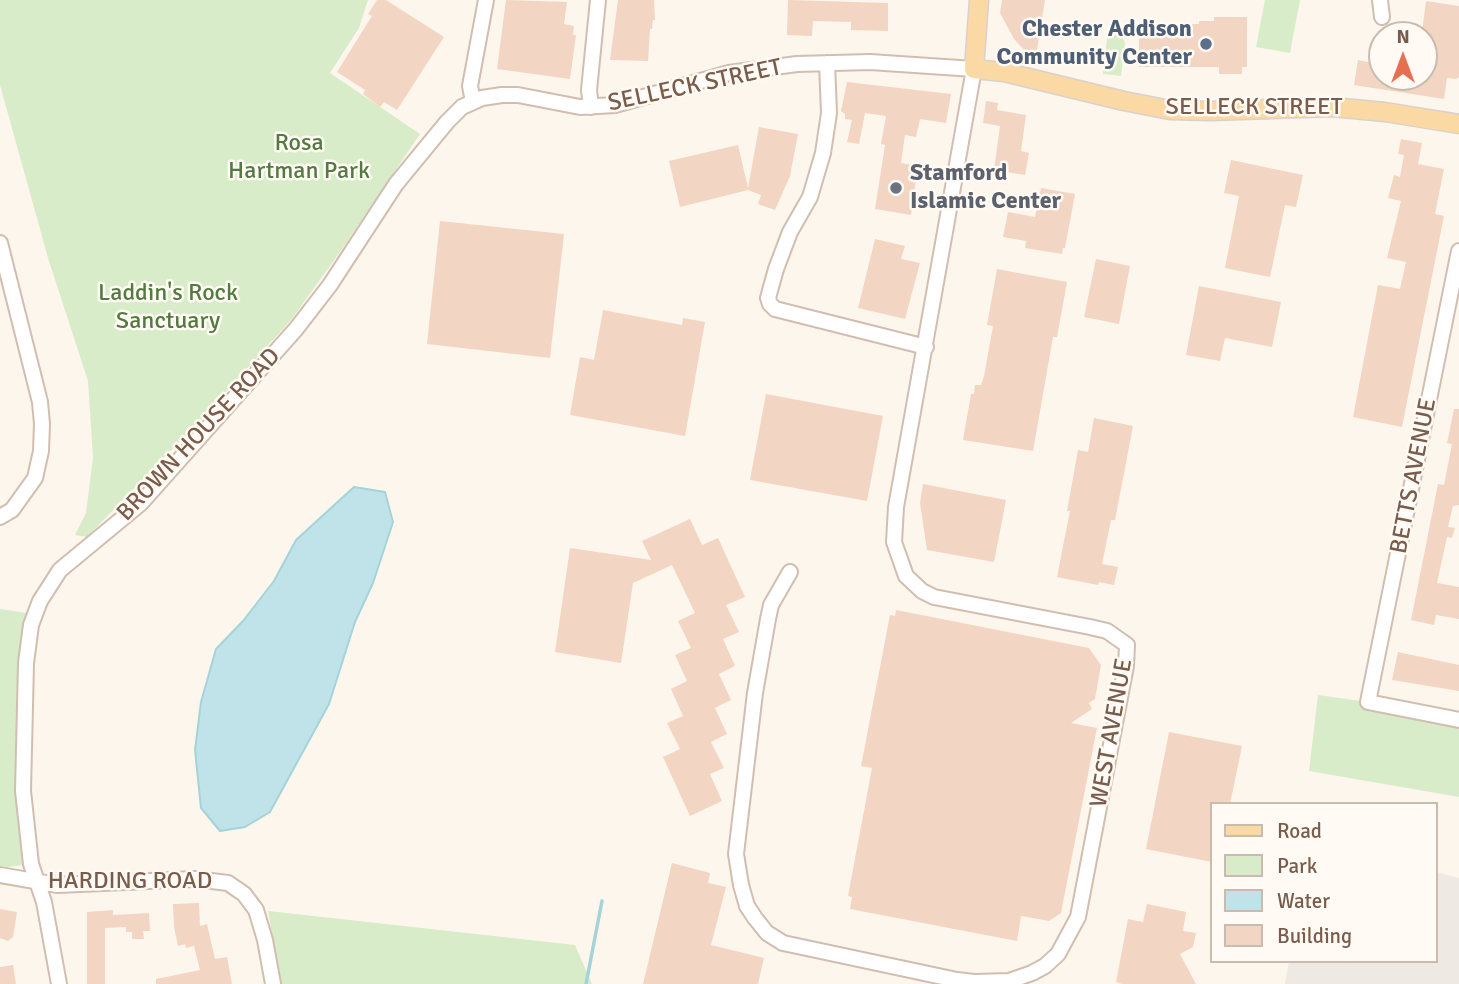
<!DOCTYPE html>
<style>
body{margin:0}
#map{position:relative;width:1459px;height:984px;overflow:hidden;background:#fdf6ec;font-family:Signika,sans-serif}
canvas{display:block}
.legend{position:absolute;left:1210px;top:802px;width:228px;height:161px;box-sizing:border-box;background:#fffaf3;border:2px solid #cabbb1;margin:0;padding:9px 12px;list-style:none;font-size:21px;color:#7a5c4d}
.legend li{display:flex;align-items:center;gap:14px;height:35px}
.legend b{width:35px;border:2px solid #cabbb1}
.north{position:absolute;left:1368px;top:21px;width:70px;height:70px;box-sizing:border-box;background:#fffaf3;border:2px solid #cabbb1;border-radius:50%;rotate:0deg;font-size:19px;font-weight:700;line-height:28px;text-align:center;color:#7a5c4d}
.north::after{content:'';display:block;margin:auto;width:24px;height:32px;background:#e76f51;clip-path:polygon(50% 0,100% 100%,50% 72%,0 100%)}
</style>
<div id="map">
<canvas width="1459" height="984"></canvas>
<ul class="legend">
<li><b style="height:9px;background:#fbd9a5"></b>Road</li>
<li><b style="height:19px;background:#d8ecc9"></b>Park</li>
<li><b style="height:19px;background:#bfe3e8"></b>Water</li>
<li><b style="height:19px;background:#f3d5c3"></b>Building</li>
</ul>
<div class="north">N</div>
</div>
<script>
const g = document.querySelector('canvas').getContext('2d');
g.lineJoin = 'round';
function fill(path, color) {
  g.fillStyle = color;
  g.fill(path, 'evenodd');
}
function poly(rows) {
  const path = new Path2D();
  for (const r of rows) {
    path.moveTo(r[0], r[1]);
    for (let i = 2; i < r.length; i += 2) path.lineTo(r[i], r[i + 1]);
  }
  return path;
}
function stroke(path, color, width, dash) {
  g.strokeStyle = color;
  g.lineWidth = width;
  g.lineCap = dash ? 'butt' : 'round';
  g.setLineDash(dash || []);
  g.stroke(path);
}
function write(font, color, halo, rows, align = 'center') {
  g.font = font + ' Signika,sans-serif';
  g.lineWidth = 5;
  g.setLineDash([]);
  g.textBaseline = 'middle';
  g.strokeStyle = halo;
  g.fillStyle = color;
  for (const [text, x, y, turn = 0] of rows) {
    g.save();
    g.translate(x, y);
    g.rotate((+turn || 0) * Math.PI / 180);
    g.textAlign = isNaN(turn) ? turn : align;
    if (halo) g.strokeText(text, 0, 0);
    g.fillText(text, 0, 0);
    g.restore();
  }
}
const industrial = poly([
 [1436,872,1459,878,1459,984,1285,984,1289,961,1436,961]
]);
const green = poly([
 [0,0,368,0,359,28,330,73,420,134,340,252,291,320,193,428,87,537,75,535,86,513,93,457,88,381,48,258,0,85],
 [1265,0,1300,0,1290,53,1256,47],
 [1118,28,1125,43,1121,76,1103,74,1108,29],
 [0,609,34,614,26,663,31,864,8,867,0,866],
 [1318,695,1368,702,1459,720,1459,797,1309,771],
 [268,911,575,945,592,984,281,984]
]);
const water = poly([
 [354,487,385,492,393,522,373,583,355,622,329,704,270,812,245,827,220,831,201,808,195,750,201,702,216,649,243,621,274,581,296,540,354,487]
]);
const stream = poly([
 [586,984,602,901]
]);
const building = poly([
 [377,0,386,0,444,37,397,110,384,102,380,107,363,94,365,90,337,72,372,16,368,14],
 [506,0,567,2,564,24,574,26,573,35,576,35,570,79,497,69],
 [618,0,654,0,655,20,653,20,652,29,650,29,648,61,610,60],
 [788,0,888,3,888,31,851,30,851,22,813,21,812,36,787,35],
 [1002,0,1045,0,1036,56,1027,53,1014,39,1000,13],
 [1426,1,1459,6,1459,77,1456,79,1447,78,1444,99,1354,85,1358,60,1382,65,1382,77,1424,77,1423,24],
 [1214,17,1247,17,1247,67,1242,67,1242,74,1219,74,1219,67,1139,67,1139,25,1199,24,1199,21,1214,21],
 [847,82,951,94,946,123,920,119,916,137,905,135,901,163,918,166,911,215,875,209,885,145,881,144,886,116,865,113,859,144,847,142,852,120,845,119,845,114,841,111],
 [986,101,998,103,997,110,1026,115,1021,151,1029,153,1025,175,994,170,1000,126,983,123],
 [759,127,798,134,790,176,775,210,758,204,761,195,748,190,680,207,669,161,738,145,748,188],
 [1401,139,1422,143,1418,164,1444,169,1435,214,1444,216,1402,427,1353,417,1378,285,1400,289,1406,262,1387,258,1401,201,1388,198,1394,175,1400,177,1404,155,1398,154],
 [1231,160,1303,175,1296,207,1285,205,1270,277,1225,268,1239,196,1224,193],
 [1041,188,1075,194,1065,248,1063,248,1062,254,1025,248,1026,241,1003,237,1008,212,1035,217],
 [440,221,564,234,550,358,427,344],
 [875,239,905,246,901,259,920,263,905,319,858,308],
 [1096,259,1130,266,1119,324,1084,317],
 [997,269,1067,282,1057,337,1053,337,1033,451,963,440,971,394,974,394,975,385,981,385,984,376,993,326,987,325],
 [1199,286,1281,302,1272,347,1225,338,1220,361,1186,355],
 [603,310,682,325,683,318,705,322,685,436,570,415,580,357,594,360],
 [766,394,883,416,867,501,750,480],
 [1454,409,1459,409,1459,505,1453,506,1448,527,1455,528,1452,538,1447,537,1437,583,1459,587,1459,619,1436,615,1434,625,1411,620,1438,484,1444,485,1452,444,1447,443],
 [1094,418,1133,426,1115,520,1111,520,1102,564,1118,567,1114,585,1099,582,1098,585,1057,577,1070,511,1067,511,1078,450,1088,452],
 [923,484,1006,500,994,562,927,550,920,503],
 [690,519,702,545,718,538,745,597,726,605,739,632,723,639,735,666,719,674,731,700,715,708,727,734,711,742,724,768,710,774,722,801,690,816,663,757,680,749,667,723,683,716,671,689,687,681,675,655,691,648,678,621,695,613,672,565,633,583,621,663,555,652,570,548,651,560,642,541],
 [896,610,1089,648,1101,665,1095,699,1089,703,1092,709,1071,723,1097,728,1061,913,1049,921,1021,916,1017,941,850,909,852,897,848,896,872,768,861,766,890,615,895,616],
 [1398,652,1459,665,1459,691,1392,680],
 [1169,732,1242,746,1230,804,1212,804,1212,862,1146,849],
 [672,863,710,873,708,883,726,887,711,945,764,958,758,984,643,984],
 [199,903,200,926,207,924,215,959,227,957,232,984,156,984,156,979,200,970,194,946,186,948,185,944,178,946,174,927,173,904],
 [1147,904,1186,912,1183,931,1196,933,1193,947,1180,954,1196,984,1122,984,1116,982,1128,919,1143,922],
 [0,909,17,912,13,937,8,941,0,938],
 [113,910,113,915,149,913,150,931,143,931,144,939,132,939,132,932,126,932,126,927,105,928,105,984,87,984,87,912],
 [13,965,16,984,0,984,0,967]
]);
const minor = poly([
 [1380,0,1382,17],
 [827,63,829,113,823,153,810,197,790,232,776,269,768,298,770,304,775,309,926,347],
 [473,102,470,86,486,0],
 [591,107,589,90,598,0],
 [0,243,40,402,42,424,41,451,35,478,12,510,0,517],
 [1459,251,1368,702,1459,720],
 [0,875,57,885,195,879,228,883,244,894,256,910,265,940,273,984],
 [59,984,44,902,31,864,23,791,26,663,31,625,40,601,60,570,141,503,296,329,330,285,396,184,447,122,462,107,482,98,502,95,518,95,580,107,615,105,729,73,797,64,870,62,974,69,896,507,894,542,906,576,922,591,934,597,1090,627,1107,631,1127,645,1126,666,1078,917,1058,954,1045,966,1032,973,1009,981,974,982,957,980,783,943,767,933,755,918,747,906,741,885,736,854,755,693,768,619,771,605,790,572]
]);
const major = poly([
 [979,0,974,69,1004,72,1124,101,1170,110,1211,111,1332,107,1385,112,1459,124]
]);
const markers = [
 [1206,44,7,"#5c6f8a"],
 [896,188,7,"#6b7280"]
];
const serviceNames = [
 ["Chester Addison",1192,30],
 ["Community Center",1192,58]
];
const streetNames = [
 ["SELLECK STREET",695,86,-12],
 ["SELLECK STREET",1254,108],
 ["BROWN HOUSE ROAD",199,435,-47],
 ["BETTS AVENUE",1414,476,-79],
 ["WEST AVENUE",1112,733,-80],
 ["HARDING ROAD",130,882]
];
const parkNames = [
 ["Rosa",299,144],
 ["Hartman Park",299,172],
 ["Laddin's Rock",168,294],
 ["Sanctuary",168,322]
];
const worshipNames = [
 ["Stamford",910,174],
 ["Islamic Center",910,202]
];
fill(industrial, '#efe9e4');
fill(green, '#d8ecc9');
fill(water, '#bfe3e8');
stroke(water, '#a5d3da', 2);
stroke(stream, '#a5d3da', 3.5);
fill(building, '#f3d5c3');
stroke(minor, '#d1beb0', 18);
stroke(major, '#dad1cd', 21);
stroke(minor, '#fff', 14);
stroke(major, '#fbd9a5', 18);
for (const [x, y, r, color] of markers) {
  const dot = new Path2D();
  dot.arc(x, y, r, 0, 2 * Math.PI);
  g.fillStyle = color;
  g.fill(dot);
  stroke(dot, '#fffaf3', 2.5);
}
write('bold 24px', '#4e5e75', '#fffaf3', serviceNames, 'right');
write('24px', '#7a5c4d', '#fffaf3', streetNames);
write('24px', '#537a41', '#fffaf3', parkNames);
write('bold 24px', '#5b616d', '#fffaf3', worshipNames, 'left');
</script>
